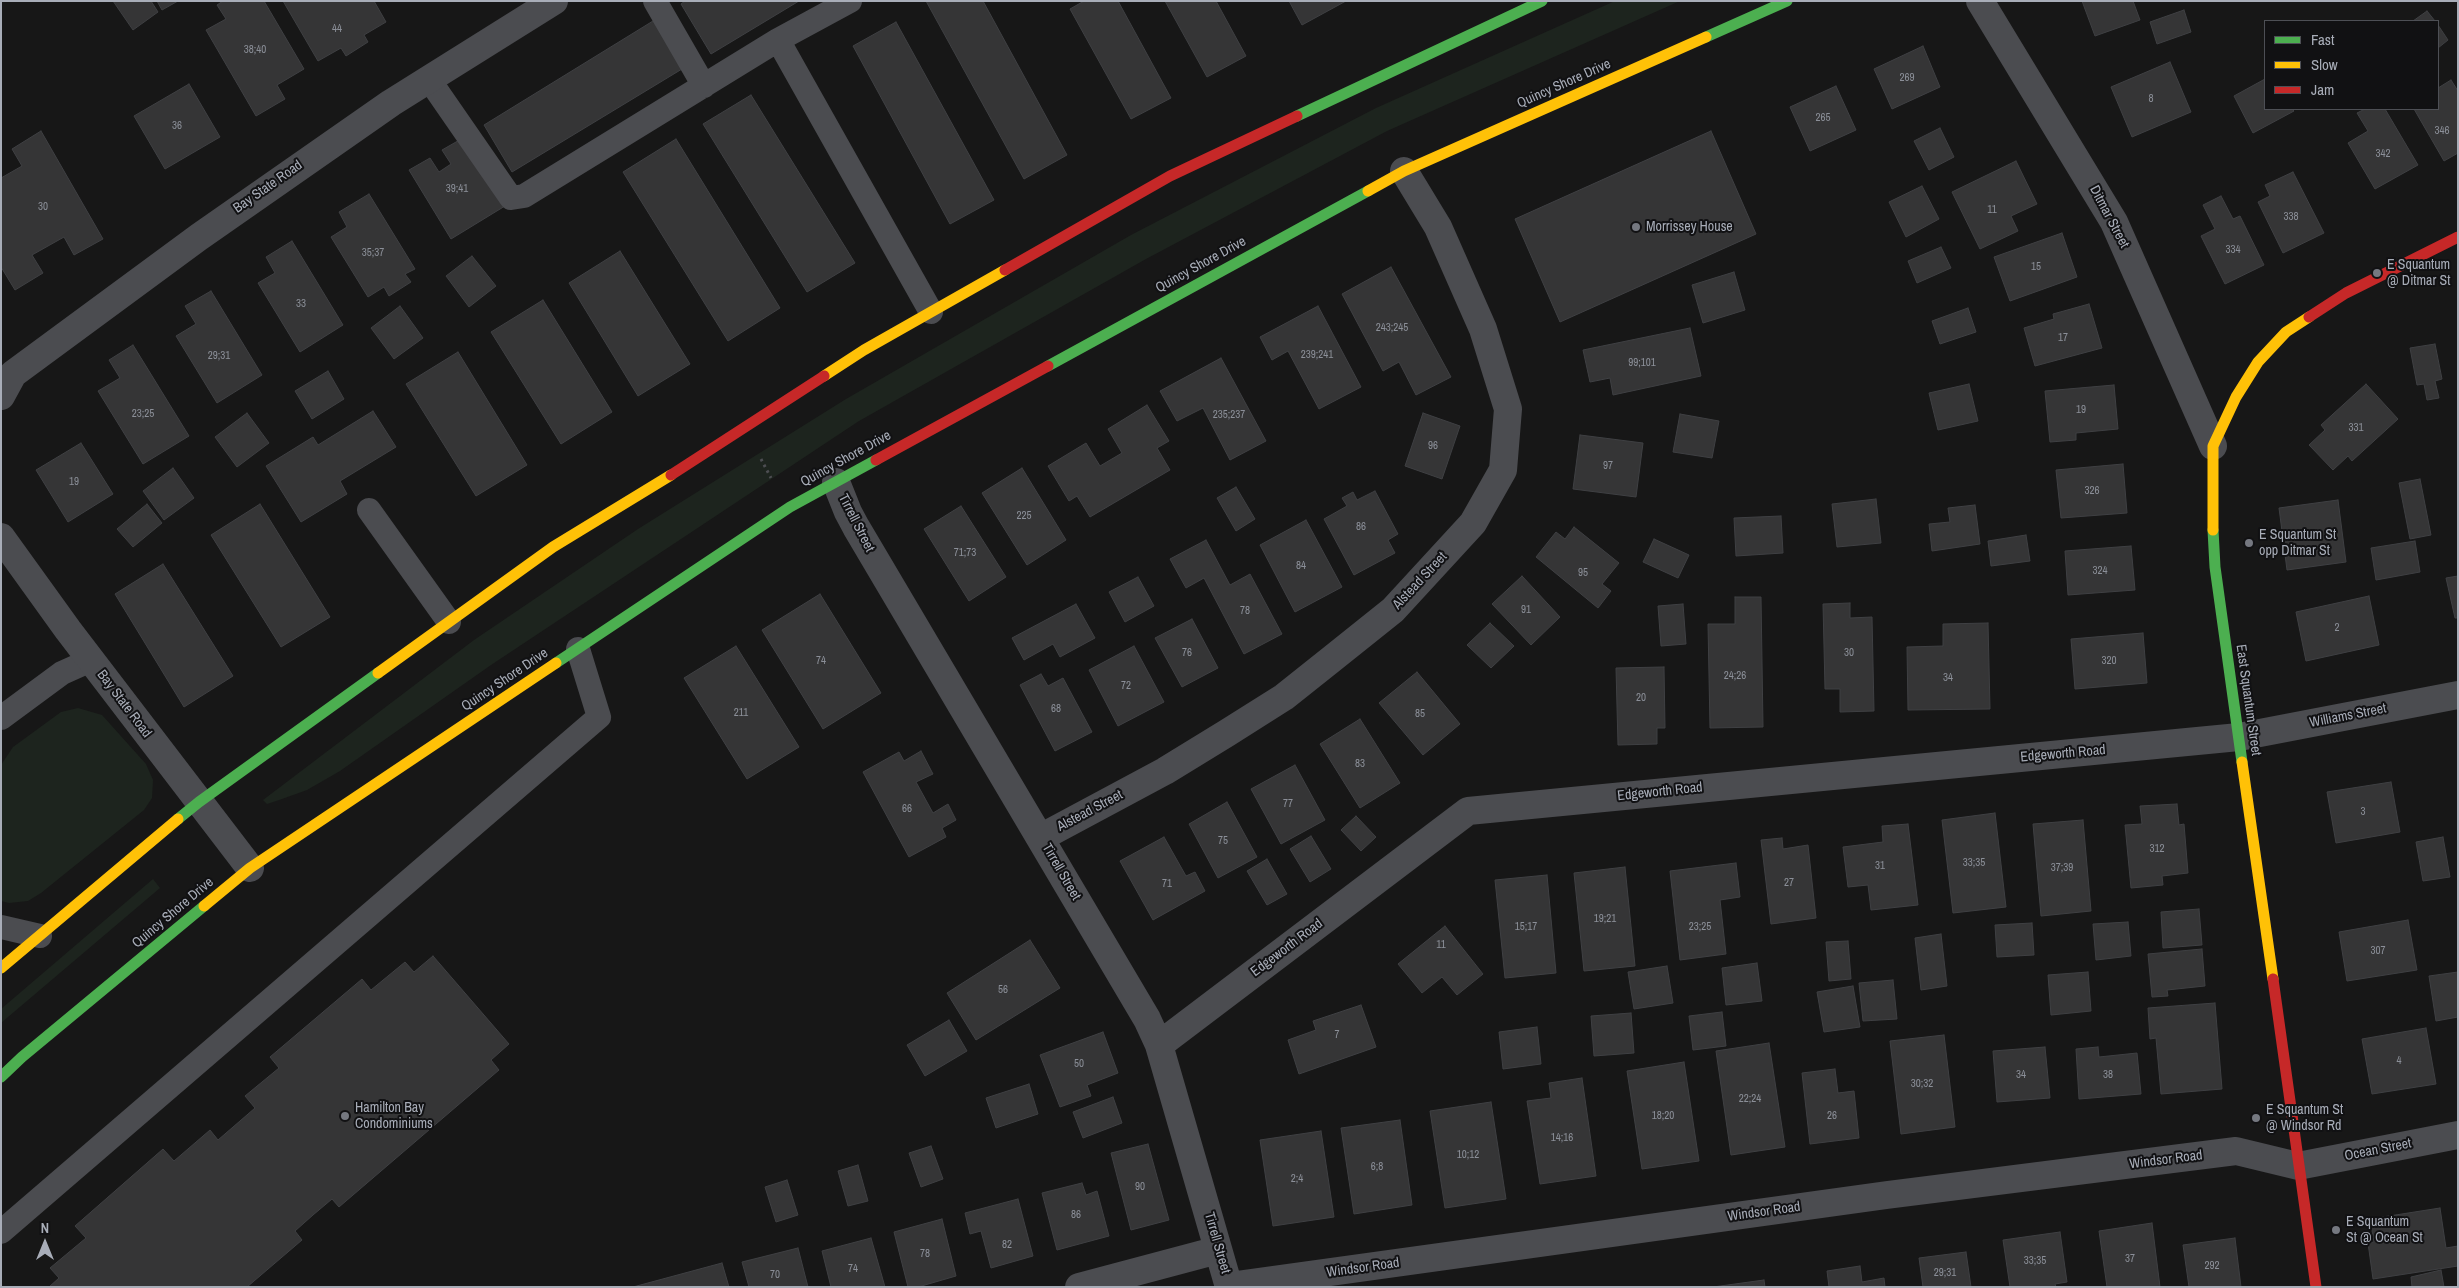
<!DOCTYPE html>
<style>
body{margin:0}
#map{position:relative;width:2459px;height:1288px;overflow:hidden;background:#171717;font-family:"Archivo Narrow",sans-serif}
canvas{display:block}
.frame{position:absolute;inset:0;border:2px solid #a8adb8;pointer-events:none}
.legend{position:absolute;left:2264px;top:20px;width:175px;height:90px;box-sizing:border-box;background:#111113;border:1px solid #4d4f55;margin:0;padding:6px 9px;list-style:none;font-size:15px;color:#a8adb8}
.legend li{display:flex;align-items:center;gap:10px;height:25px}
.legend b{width:25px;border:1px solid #4d4f55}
.north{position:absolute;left:20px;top:1218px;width:50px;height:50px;-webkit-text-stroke:4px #111113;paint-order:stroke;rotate:0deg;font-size:14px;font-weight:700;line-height:20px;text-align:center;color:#a8adb8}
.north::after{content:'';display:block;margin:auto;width:18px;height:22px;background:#a8adb8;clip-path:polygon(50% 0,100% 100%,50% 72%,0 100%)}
</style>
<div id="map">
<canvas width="2459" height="1288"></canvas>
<div class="frame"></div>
<ul class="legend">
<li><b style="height:6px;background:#4caf50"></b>Fast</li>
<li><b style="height:6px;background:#ffc107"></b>Slow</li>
<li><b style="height:6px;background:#c62828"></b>Jam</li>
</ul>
<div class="north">N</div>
</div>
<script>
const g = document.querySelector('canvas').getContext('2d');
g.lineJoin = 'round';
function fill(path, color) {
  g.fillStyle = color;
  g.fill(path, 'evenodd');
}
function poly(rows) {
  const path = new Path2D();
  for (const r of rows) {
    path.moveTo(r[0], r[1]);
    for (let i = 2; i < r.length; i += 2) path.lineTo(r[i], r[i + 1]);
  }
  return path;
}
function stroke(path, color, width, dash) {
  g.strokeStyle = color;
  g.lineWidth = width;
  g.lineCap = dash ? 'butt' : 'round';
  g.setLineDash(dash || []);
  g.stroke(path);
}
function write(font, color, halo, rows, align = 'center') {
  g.font = font + ' "Archivo Narrow",sans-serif';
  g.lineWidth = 4;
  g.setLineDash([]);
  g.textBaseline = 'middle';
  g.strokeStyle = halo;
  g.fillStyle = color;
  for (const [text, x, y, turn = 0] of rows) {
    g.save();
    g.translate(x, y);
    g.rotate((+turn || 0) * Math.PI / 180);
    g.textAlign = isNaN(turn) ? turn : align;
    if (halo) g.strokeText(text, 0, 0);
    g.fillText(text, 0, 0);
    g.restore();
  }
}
const green = poly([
 [1615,1,1680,1,1387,131,1146,259,859,421,491,665,340,771,307,790,282,799,267,804,263,800,474,640,638,529,846,399,1131,235,1376,108],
 [78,708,102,715,146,764,153,780,152,798,144,810,41,893,28,901,9,903,1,901,1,765,13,747,61,712],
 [153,879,160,888,1,1023,1,1009]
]);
const building = poly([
 [113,1,151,1,158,12,133,30,113,1],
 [157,1,178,1,162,10,157,1],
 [223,1,264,1,304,69,277,85,285,99,256,116,206,30,226,19,217,5,223,1],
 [283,1,374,1,386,22,364,35,368,42,346,56,341,48,318,61,283,1],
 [685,1,799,1,711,54,681,4,685,1],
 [926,1,983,1,1067,155,1024,179,926,1],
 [1084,1,1118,1,1171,98,1131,119,1070,9,1084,1],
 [1165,1,1216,1,1246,56,1207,77,1165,1],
 [1289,1,1346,1,1302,25,1289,1],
 [2082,1,2133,1,2140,20,2095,36,2082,1],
 [2184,10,2191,32,2157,44,2150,22,2184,10],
 [2427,11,2435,21,2413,21,2427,11],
 [653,21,682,69,512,172,484,125,653,21],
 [896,22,994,200,950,224,853,46,896,22],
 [2438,25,2448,40,2438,48,2438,25],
 [1923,46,1940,87,1892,109,1874,69,1923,46],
 [2170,62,2191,112,2132,137,2111,87,2170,62],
 [2265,79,2265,109,2292,109,2294,111,2253,133,2234,96,2265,79],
 [2451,80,2458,91,2458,153,2444,161,2414,109,2438,109,2438,88,2451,80],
 [189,84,220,137,165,169,134,116,189,84],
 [1836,86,1856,130,1810,151,1790,107,1836,86],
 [751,95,855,263,807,292,703,124,751,95],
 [2365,109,2385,109,2418,165,2375,189,2348,143,2368,131,2357,113,2365,109],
 [1940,128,1954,157,1929,170,1914,141,1940,128],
 [41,131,103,239,74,255,64,237,32,255,43,273,15,290,1,267,1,178,22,166,12,149,41,131],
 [1711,131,1756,234,1560,322,1515,219,1711,131],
 [463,138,505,206,451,239,409,170,430,158,439,172,451,164,442,150,463,138],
 [676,139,780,308,728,341,623,172,676,139],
 [2016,161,2037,204,2011,216,2018,231,1980,249,1952,192,2016,161],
 [2293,172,2324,233,2283,253,2258,202,2270,196,2265,185,2293,172],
 [1922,186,1939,219,1906,237,1889,202,1922,186],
 [369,194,415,269,405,274,411,282,389,296,384,287,368,297,331,237,347,227,339,212,369,194],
 [2221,196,2233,219,2240,216,2264,265,2225,284,2201,236,2215,229,2203,205,2221,196],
 [2062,233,2077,277,2010,301,1994,257,2062,233],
 [292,241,343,325,300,352,258,283,275,273,266,257,292,241],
 [1941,247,1951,268,1917,283,1908,261,1941,247],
 [620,251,690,364,638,396,569,283,620,251],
 [472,256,496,286,469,307,446,276,472,256],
 [1391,267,1451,377,1416,395,1399,362,1383,371,1342,294,1391,267],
 [1734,272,1745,310,1703,323,1692,285,1734,272],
 [211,291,262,375,217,403,176,336,196,324,185,306,211,291],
 [543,300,612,412,561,444,491,332,543,300],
 [2089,304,2102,348,2035,366,2024,328,2054,319,2053,314,2089,304],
 [400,306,423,338,394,359,371,328,400,306],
 [1318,306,1361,387,1319,409,1288,351,1272,360,1260,337,1318,306],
 [1968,308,1976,332,1940,344,1932,321,1968,308],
 [1690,328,1701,376,1613,395,1610,378,1590,382,1583,350,1690,328],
 [2435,344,2442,379,2435,381,2439,398,2427,400,2424,384,2417,385,2410,348,2435,344],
 [133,345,189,436,143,464,98,391,120,378,109,360,133,345],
 [458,352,527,465,476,496,406,384,458,352],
 [1221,358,1266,441,1230,460,1203,408,1177,421,1160,391,1221,358],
 [328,371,344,399,312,419,295,391,328,371],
 [1969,384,1978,421,1938,430,1929,393,1969,384],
 [2366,384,2398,419,2352,461,2348,456,2333,470,2309,445,2325,430,2321,425,2366,384],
 [2114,385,2118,429,2076,433,2076,440,2050,442,2045,391,2114,385],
 [1147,405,1169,441,1157,448,1170,470,1090,517,1077,496,1069,501,1048,466,1086,443,1100,466,1122,453,1108,429,1147,405],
 [373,411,396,447,340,481,347,494,301,522,266,466,313,437,318,445,373,411],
 [247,413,269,443,237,467,215,437,247,413],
 [1423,413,1460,426,1442,479,1405,466,1423,413],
 [1680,414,1719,421,1712,458,1673,452,1680,414],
 [1580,435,1643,443,1636,497,1573,489,1580,435],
 [81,443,113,494,68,522,36,470,81,443],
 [2123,464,2127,513,2061,518,2056,470,2123,464],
 [173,468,194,498,164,520,143,491,173,468],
 [1022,468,1066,540,1027,565,982,493,1022,468],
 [2420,479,2431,535,2410,539,2399,483,2420,479],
 [1236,487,1255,519,1236,531,1217,498,1236,487],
 [1375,491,1398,534,1388,540,1395,553,1354,575,1324,519,1347,506,1342,498,1353,492,1357,500,1375,491],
 [1876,499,1881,543,1837,547,1832,504,1876,499],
 [2338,500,2346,562,2287,570,2279,508,2338,500],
 [147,504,162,523,133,547,117,529,147,504],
 [260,504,330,617,281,647,211,535,260,504],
 [1975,505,1980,544,1932,551,1929,524,1950,522,1948,508,1975,505],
 [961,506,1006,577,969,601,924,529,961,506],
 [1781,516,1783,553,1736,556,1734,518,1781,516],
 [1306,520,1342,587,1295,612,1260,545,1306,520],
 [1574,527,1619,563,1602,584,1611,591,1598,608,1536,557,1556,532,1565,539,1574,527],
 [2026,535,2030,561,1991,566,1988,541,2026,535],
 [1654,539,1689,555,1678,578,1643,562,1654,539],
 [1206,540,1230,585,1250,574,1282,634,1244,654,1204,578,1186,588,1170,559,1206,540],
 [2415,541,2420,572,2376,580,2371,548,2415,541],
 [2131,546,2135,590,2068,595,2065,551,2131,546],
 [163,564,233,676,184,707,115,594,163,564],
 [1522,576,1560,617,1531,645,1492,604,1522,576],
 [2458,576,2458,618,2455,618,2446,578,2458,576],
 [1138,577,1154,606,1125,622,1109,592,1138,577],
 [820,594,881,693,823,729,762,630,820,594],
 [2369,596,2379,645,2306,661,2296,612,2369,596],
 [1735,597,1761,597,1763,727,1710,728,1708,624,1735,624,1735,597],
 [1850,603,1850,618,1872,617,1874,711,1840,712,1840,689,1825,689,1823,604,1850,603],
 [1076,604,1095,638,1060,657,1053,644,1024,660,1012,638,1076,604],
 [1683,604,1686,644,1661,646,1658,606,1683,604],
 [1192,619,1218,668,1182,687,1155,638,1192,619],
 [1490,623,1514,646,1491,668,1467,645,1490,623],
 [1988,623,1990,709,1908,710,1907,647,1943,646,1943,624,1988,623],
 [2143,633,2147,683,2075,689,2071,639,2143,633],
 [736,646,799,747,747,779,684,678,736,646],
 [1134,646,1164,702,1118,726,1089,670,1134,646],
 [1664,667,1665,728,1657,728,1657,744,1618,745,1616,668,1664,667],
 [1417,672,1460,724,1423,755,1379,703,1417,672],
 [1041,674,1048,686,1063,678,1092,732,1055,751,1020,685,1041,674],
 [1360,719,1400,783,1360,808,1320,744,1360,719],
 [921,751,933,774,916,782,933,813,948,804,956,820,942,828,946,837,909,857,863,772,899,752,904,761,921,751],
 [1295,765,1325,820,1281,844,1251,789,1295,765],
 [2391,782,2400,832,2336,843,2327,792,2391,782],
 [1227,802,1257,857,1218,878,1189,824,1227,802],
 [2177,804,2179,825,2184,824,2188,873,2162,876,2163,885,2131,888,2125,825,2142,824,2140,806,2177,804],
 [1995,813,2006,907,1953,913,1942,820,1995,813],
 [1356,816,1376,837,1361,851,1341,830,1356,816],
 [2083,820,2091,911,2041,916,2033,824,2083,820],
 [1908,824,1918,905,1871,910,1868,885,1848,887,1843,847,1883,842,1882,826,1908,824],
 [1311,836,1331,869,1310,882,1290,849,1311,836],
 [1164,837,1186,876,1195,872,1205,891,1153,920,1120,861,1164,837],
 [2443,837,2450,877,2423,881,2416,842,2443,837],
 [1782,838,1783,849,1808,845,1816,918,1771,924,1761,840,1782,838],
 [1267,859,1287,894,1267,905,1247,871,1267,859],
 [1736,863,1740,897,1720,900,1726,954,1680,960,1670,871,1736,863],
 [1625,867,1635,966,1584,971,1574,873,1625,867],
 [1547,875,1556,973,1505,978,1495,880,1547,875],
 [2199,909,2202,945,2163,948,2161,912,2199,909],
 [2408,920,2417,970,2347,981,2339,932,2408,920],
 [2128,922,2131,956,2096,960,2093,924,2128,922],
 [2032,923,2034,955,1997,957,1995,925,2032,923],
 [1445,926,1483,974,1457,995,1442,977,1422,993,1398,964,1445,926],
 [1941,934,1947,986,1921,990,1915,938,1941,934],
 [1030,940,1060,988,976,1040,947,993,1030,940],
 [1848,941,1851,979,1829,981,1826,942,1848,941],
 [2202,949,2205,986,2167,990,2168,996,2152,997,2148,954,2202,949],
 [433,956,509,1044,491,1060,499,1070,339,1207,332,1199,313,1215,295,1231,302,1240,247,1287,49,1287,59,1278,50,1268,86,1238,75,1226,163,1149,174,1161,210,1130,218,1140,255,1108,245,1096,279,1068,270,1057,362,979,371,990,405,962,414,972,433,956],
 [1757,963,1762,1001,1726,1005,1722,968,1757,963],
 [1667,966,1673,1003,1634,1009,1628,972,1667,966],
 [2088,972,2091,1011,2051,1015,2048,975,2088,972],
 [2458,972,2458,1017,2436,1021,2429,976,2458,972],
 [1893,980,1897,1019,1863,1021,1859,983,1893,980],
 [1853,986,1860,1027,1824,1032,1817,992,1853,986],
 [2215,1003,2222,1089,2161,1094,2156,1038,2150,1039,2148,1008,2215,1003],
 [1361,1005,1376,1047,1299,1074,1288,1040,1316,1030,1313,1021,1361,1005],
 [1722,1012,1726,1046,1693,1050,1689,1016,1722,1012],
 [1631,1013,1634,1053,1594,1056,1591,1016,1631,1013],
 [949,1020,967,1051,925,1076,907,1045,949,1020],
 [1537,1027,1541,1064,1503,1069,1499,1032,1537,1027],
 [2426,1028,2436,1084,2372,1094,2362,1039,2426,1028],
 [1103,1032,1118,1073,1087,1085,1091,1096,1060,1107,1040,1055,1103,1032],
 [1944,1035,1955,1127,1901,1134,1890,1041,1944,1035],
 [1769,1043,1785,1147,1731,1155,1716,1051,1769,1043],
 [2045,1047,2050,1098,1997,1102,1993,1051,2045,1047],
 [2098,1047,2099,1057,2137,1053,2141,1094,2079,1099,2076,1049,2098,1047],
 [1684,1062,1699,1161,1642,1169,1627,1071,1684,1062],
 [1835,1069,1838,1093,1854,1091,1859,1138,1810,1144,1802,1073,1835,1069],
 [1582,1078,1596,1176,1540,1184,1527,1101,1551,1098,1549,1083,1582,1078],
 [1029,1084,1038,1114,996,1128,986,1098,1029,1084],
 [1113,1097,1122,1123,1083,1138,1073,1112,1113,1097],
 [1491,1102,1506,1199,1445,1208,1430,1111,1491,1102],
 [1400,1120,1412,1205,1354,1214,1341,1128,1400,1120],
 [1321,1131,1334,1217,1273,1226,1260,1140,1321,1131],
 [1148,1144,1169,1220,1131,1230,1111,1153,1148,1144],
 [931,1146,943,1179,921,1187,909,1153,931,1146],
 [858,1165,868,1201,848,1206,838,1171,858,1165],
 [787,1180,798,1215,776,1222,765,1187,787,1180],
 [1082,1183,1086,1195,1097,1191,1109,1236,1057,1250,1042,1193,1082,1183],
 [1018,1199,1033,1256,991,1268,981,1231,970,1234,965,1213,1018,1199],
 [2440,1208,2446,1248,2458,1246,2458,1266,2373,1279,2368,1243,2374,1242,2370,1219,2440,1208],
 [942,1219,956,1276,918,1287,908,1287,894,1232,942,1219],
 [2152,1223,2160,1287,2107,1287,2099,1231,2152,1223],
 [2060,1232,2067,1282,2055,1284,2056,1287,2010,1287,2003,1240,2060,1232],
 [871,1238,885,1287,831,1287,822,1251,871,1238],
 [2235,1238,2241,1287,2189,1287,2183,1245,2235,1238],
 [798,1248,808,1287,749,1287,742,1262,798,1248],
 [1966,1252,1971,1287,1923,1287,1919,1258,1966,1252],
 [722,1263,729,1287,633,1287,722,1263],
 [1860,1266,1862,1282,1884,1278,1885,1287,1829,1287,1827,1271,1860,1266],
 [2441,1270,2444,1287,2412,1287,2411,1277,2441,1270],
 [1764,1280,1765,1287,1713,1287,1764,1280]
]);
const path = poly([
 [761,459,771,478]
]);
const lane = poly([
 [655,1,704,86],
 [850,1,778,40,931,312],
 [428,78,511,198,524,196,778,40],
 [369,510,449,622],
 [1,718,62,673,91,660],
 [1,927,40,936],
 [1,1232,599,717,578,649]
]);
const street = poly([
 [1980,1,2114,222,2213,446],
 [1,396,13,374,199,237,391,103,554,1],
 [836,482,848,512,856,527,1147,1019,1159,1045,1229,1287],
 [1,537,68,630,250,868],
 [1040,838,1165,771,1227,733,1284,697,1333,658,1393,610,1473,523,1503,470,1508,409,1483,329,1438,227,1404,171],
 [1159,1045,1468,811,2239,737,2458,695],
 [1229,1286,1887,1195,2236,1151,2298,1166,2458,1135],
 [1079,1287,1218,1250]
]);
const fast = poly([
 [1706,37,1787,1],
 [1297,116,1542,1],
 [1048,366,1368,191],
 [2213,530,2215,567,2242,762],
 [556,663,790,507,876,460],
 [178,819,199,802,378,673],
 [1,1077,22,1057,204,906]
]);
const slow = poly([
 [1368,191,1404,171,1706,37],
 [824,376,864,350,1005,270],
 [2213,530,2213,446,2236,397,2258,362,2286,332,2309,317],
 [378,673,553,547,671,475],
 [2242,762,2273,979],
 [204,906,250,868,556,663],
 [1,968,178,819]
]);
const jam = poly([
 [1005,270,1170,176,1297,116],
 [2309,317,2346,293,2458,237],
 [876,460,1048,366],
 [671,475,824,376],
 [2273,979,2316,1287]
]);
const markers = [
 [1636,227,5,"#757880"],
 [2377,273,5,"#757880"],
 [2249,543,5,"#757880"],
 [345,1116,5,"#757880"],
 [2256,1118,5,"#757880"],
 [2336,1230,5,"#757880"]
];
const numberNames = [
 ["44",337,29],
 ["38;40",255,50],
 ["269",1907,78],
 ["8",2151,99],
 ["265",1823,118],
 ["36",177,126],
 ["346",2442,131],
 ["342",2383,154],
 ["39;41",457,189],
 ["30",43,207],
 ["11",1992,210],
 ["338",2291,217],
 ["334",2233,250],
 ["35;37",373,253],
 ["15",2036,267],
 ["33",301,304],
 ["243;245",1392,328],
 ["17",2063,338],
 ["239;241",1317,355],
 ["29;31",219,356],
 ["99;101",1642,363],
 ["19",2081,410],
 ["23;25",143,414],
 ["235;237",1229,415],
 ["331",2356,428],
 ["96",1433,446],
 ["97",1608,466],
 ["19",74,482],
 ["326",2092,491],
 ["225",1024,516],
 ["86",1361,527],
 ["71;73",965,553],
 ["84",1301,566],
 ["324",2100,571],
 ["95",1583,573],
 ["91",1526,610],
 ["78",1245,611],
 ["2",2337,628],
 ["76",1187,653],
 ["30",1849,653],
 ["74",821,661],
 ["320",2109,661],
 ["24;26",1735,676],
 ["34",1948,678],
 ["72",1126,686],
 ["20",1641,698],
 ["68",1056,709],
 ["211",741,713],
 ["85",1420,714],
 ["83",1360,764],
 ["77",1288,804],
 ["66",907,809],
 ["3",2363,812],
 ["75",1223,841],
 ["312",2157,849],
 ["33;35",1974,863],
 ["31",1880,866],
 ["37;39",2062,868],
 ["27",1789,883],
 ["71",1167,884],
 ["19;21",1605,919],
 ["15;17",1526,927],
 ["23;25",1700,927],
 ["11",1441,945],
 ["307",2378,951],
 ["56",1003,990],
 ["7",1337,1035],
 ["4",2399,1061],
 ["50",1079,1064],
 ["34",2021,1075],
 ["38",2108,1075],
 ["30;32",1922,1084],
 ["22;24",1750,1099],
 ["18;20",1663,1116],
 ["26",1832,1116],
 ["14;16",1562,1138],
 ["10;12",1468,1155],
 ["6;8",1377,1167],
 ["2;4",1297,1179],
 ["90",1140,1187],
 ["86",1076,1215],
 ["82",1007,1245],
 ["78",925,1254],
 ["37",2130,1259],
 ["33;35",2035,1261],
 ["292",2212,1266],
 ["74",853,1269],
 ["29;31",1945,1273],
 ["70",775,1275]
];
const streetNames = [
 ["Quincy Shore Drive",1564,84,-24],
 ["Bay State Road",268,187,-35],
 ["Ditmar Street",2109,217,62],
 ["Quincy Shore Drive",1201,265,-29],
 ["Quincy Shore Drive",846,459,-29],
 ["Tirrell Street",856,523,63],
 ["Alstead Street",1420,581,-47],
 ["Quincy Shore Drive",505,680,-34],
 ["East Squantum Street",2248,700,82],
 ["Bay State Road",124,704,53],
 ["Williams Street",2348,716,-11],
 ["Edgeworth Road",2063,754,-5],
 ["Edgeworth Road",1660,792,-6],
 ["Alstead Street",1090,811,-28],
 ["Tirrell Street",1061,872,60],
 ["Quincy Shore Drive",173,913,-40],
 ["Edgeworth Road",1287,948,-37],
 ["Ocean Street",2378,1150,-11],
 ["Windsor Road",2166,1160,-7],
 ["Windsor Road",1764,1212,-8],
 ["Tirrell Street",1217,1243,74],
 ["Windsor Road",1363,1268,-8]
];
const poiNames = [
 ["Morrissey House",1646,227],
 ["E Squantum",2387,265],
 ["@ Ditmar St",2387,281],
 ["E Squantum St",2259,535],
 ["opp Ditmar St",2259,551],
 ["Hamilton Bay",355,1108],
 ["Condominiums",355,1124],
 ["E Squantum St",2266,1110],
 ["@ Windsor Rd",2266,1126],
 ["E Squantum",2346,1222],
 ["St @ Ocean St",2346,1238]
];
fill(green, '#1d241e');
fill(building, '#353536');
stroke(building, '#3f4043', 1);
stroke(path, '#4d4e52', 3, [2.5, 4]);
stroke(lane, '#4b4c50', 24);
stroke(street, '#4b4c50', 28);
stroke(fast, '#4caf50', 11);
stroke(slow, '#ffc107', 11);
stroke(jam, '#c62828', 11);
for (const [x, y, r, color] of markers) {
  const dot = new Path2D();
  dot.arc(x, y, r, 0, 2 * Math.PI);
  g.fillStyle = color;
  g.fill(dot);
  stroke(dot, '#111113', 2);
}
write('11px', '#8b8f98', null, numberNames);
write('14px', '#a8adb8', '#111113', streetNames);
write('14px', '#a8adb8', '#111113', poiNames, 'left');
</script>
